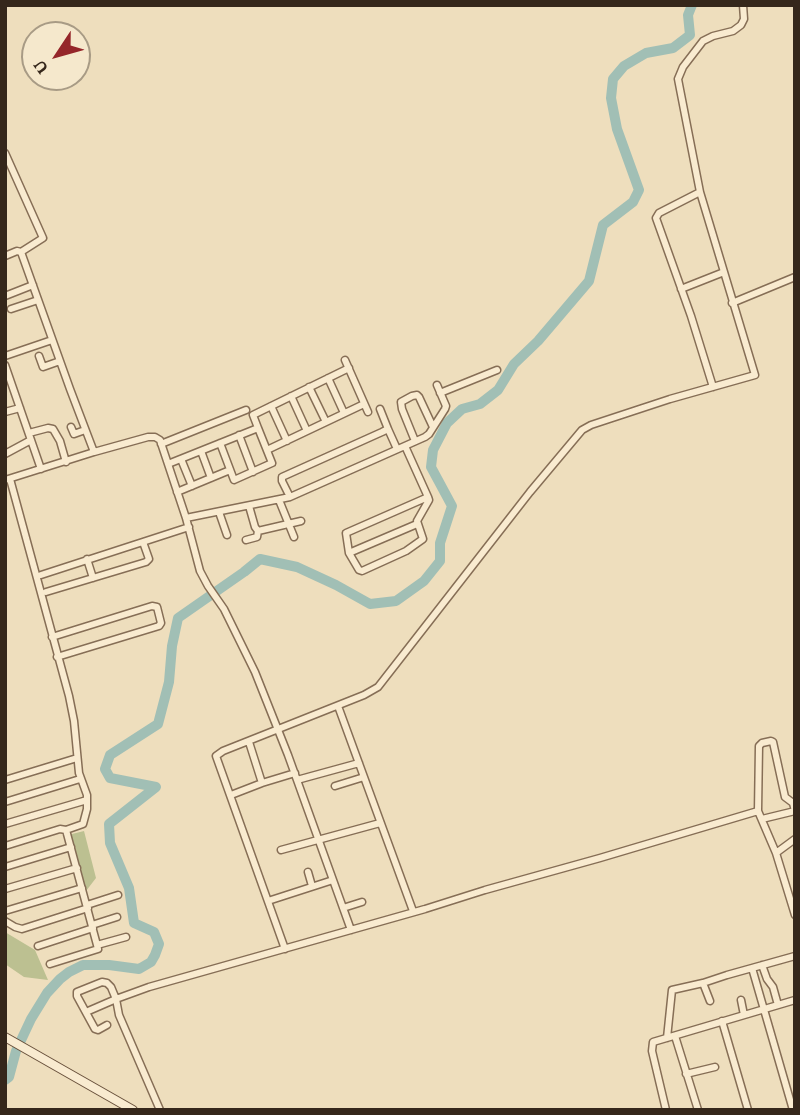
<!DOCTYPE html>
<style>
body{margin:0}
#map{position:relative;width:800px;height:1115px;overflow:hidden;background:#eedebd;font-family:"Crimson Pro",serif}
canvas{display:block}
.frame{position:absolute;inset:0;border:7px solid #35271b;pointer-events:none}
.north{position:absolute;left:21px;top:21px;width:70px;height:70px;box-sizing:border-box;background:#f5e8cc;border:2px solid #a89b85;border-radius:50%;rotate:234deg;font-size:19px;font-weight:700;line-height:28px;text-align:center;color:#35271b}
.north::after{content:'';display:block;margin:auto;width:24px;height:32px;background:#95262a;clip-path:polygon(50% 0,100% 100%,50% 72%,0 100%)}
</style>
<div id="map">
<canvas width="800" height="1115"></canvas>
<div class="frame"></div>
<div class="north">U</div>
</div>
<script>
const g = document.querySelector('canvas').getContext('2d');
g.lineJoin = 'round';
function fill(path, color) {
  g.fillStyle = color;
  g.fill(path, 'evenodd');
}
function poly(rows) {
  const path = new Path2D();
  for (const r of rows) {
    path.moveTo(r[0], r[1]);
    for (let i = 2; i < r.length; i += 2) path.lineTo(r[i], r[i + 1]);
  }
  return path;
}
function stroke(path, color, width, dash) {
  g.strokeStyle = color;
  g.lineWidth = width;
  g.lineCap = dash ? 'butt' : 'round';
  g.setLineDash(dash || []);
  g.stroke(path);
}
const cemetery = poly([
 [84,831,96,878,86,891,71,836,72,834],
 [5,932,35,950,48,980,24,977,5,964]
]);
const river = poly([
 [5,1080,9,1077,16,1051,31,1019,47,993,60,979,69,972,83,965,109,965,139,969,151,962,155,955,159,944,154,932,134,923,129,888,110,843,109,824,156,787,110,778,105,769,110,755,158,724,169,682,172,646,178,618,244,572,260,559,297,567,336,585,370,604,396,601,424,581,440,561,440,543,452,506,431,467,433,450,447,423,462,409,480,404,498,390,514,364,538,341,589,281,603,225,633,202,639,190,617,129,611,98,613,79,624,66,646,53,673,48,690,35,688,15,692,5]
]);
const minor = poly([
 [5,153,43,238,21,252],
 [700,192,659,213,656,218,691,316,713,387],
 [5,256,17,251,21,252,70,389,94,452,148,437,155,437,160,440,186,518,200,571,208,586,224,609,255,672,288,755,351,930],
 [681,289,724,272],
 [5,296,33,285],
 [732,303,795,277],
 [11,309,38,300],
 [5,356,52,340],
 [39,356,43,367,60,361],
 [345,360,368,412],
 [5,365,41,469],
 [328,378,344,413],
 [309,387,326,422],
 [440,393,497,370],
 [291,396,307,431],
 [271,406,287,441],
 [380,409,388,429],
 [5,412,20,408],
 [71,427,74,434,85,430],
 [29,433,48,428,53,429,60,441,66,462],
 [239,435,253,472],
 [415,441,402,409,401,402,412,396,417,395,419,397,433,427],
 [220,443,234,480,272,463,258,428],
 [161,444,246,410],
 [405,446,428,497,429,500,417,521,423,539,406,551,362,571,359,570,349,553,346,533,428,497],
 [267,450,364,404],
 [201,451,211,478],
 [5,454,31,440],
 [181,459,192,486],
 [168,464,258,428,253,415,349,368],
 [10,479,69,696,74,721,79,773,87,795,87,809,83,824,66,830,97,945,126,937],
 [5,480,94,452],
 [177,492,230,470],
 [290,497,282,481,282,477,382,432,388,429,397,449],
 [279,500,294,537],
 [249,506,255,527,258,531,301,521],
 [219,512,227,535],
 [186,518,290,497,425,437,429,434,445,409,446,406,437,385],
 [246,540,257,537,258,531],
 [349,553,417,524],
 [87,559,93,578],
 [41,575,189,527],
 [46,592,146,562,149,559,143,542],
 [52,637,152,606,157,607,161,623,159,626,57,657],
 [338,706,413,911],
 [249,742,262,783],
 [5,780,77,758],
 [297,780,359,763],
 [335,786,364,777],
 [231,795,262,783,295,773],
 [5,802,80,779],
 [795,811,793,803,785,797,773,742,771,741,762,743,759,746,758,811,776,853,795,915],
 [762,819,795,811],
 [5,824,87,800],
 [5,846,60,829,66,830],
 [281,850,380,823],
 [776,853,795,839],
 [5,867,71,847],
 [308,872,312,886],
 [5,889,77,868],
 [268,901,333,880],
 [87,905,118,895],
 [343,908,362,902],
 [5,911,82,888],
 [5,921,15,927,22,929,88,908],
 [92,925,117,917],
 [38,946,93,928],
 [285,949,216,756,223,751,364,695,378,687,530,492,582,430,591,425,670,399,755,375,700,192,678,79,683,67,703,41,713,36,733,31,741,25,744,19,743,5],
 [50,964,98,949,97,945],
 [762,965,767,979,773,987,778,1005],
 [752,968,793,1110],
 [703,983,710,1001],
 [741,1000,744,1015],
 [86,1012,116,999,149,987,425,909,485,890,600,858,758,811],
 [722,1021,748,1110],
 [107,1025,98,1030,95,1029,77,996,77,992,102,982,107,983,111,987,116,999,119,1015,160,1110],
 [675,1036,698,1110],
 [667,1038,672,990,703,983,727,975,795,956],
 [686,1074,715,1067],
 [666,1110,652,1051,653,1042,795,1000]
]);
const secondary = poly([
 [5,1037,133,1110]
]);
fill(cemetery, '#bcc091');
stroke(river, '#a1bfb5', 10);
stroke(minor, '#866e56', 9);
stroke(secondary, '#674f3a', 10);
stroke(minor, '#f9ebd0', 6);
stroke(secondary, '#f9ebd0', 8);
</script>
